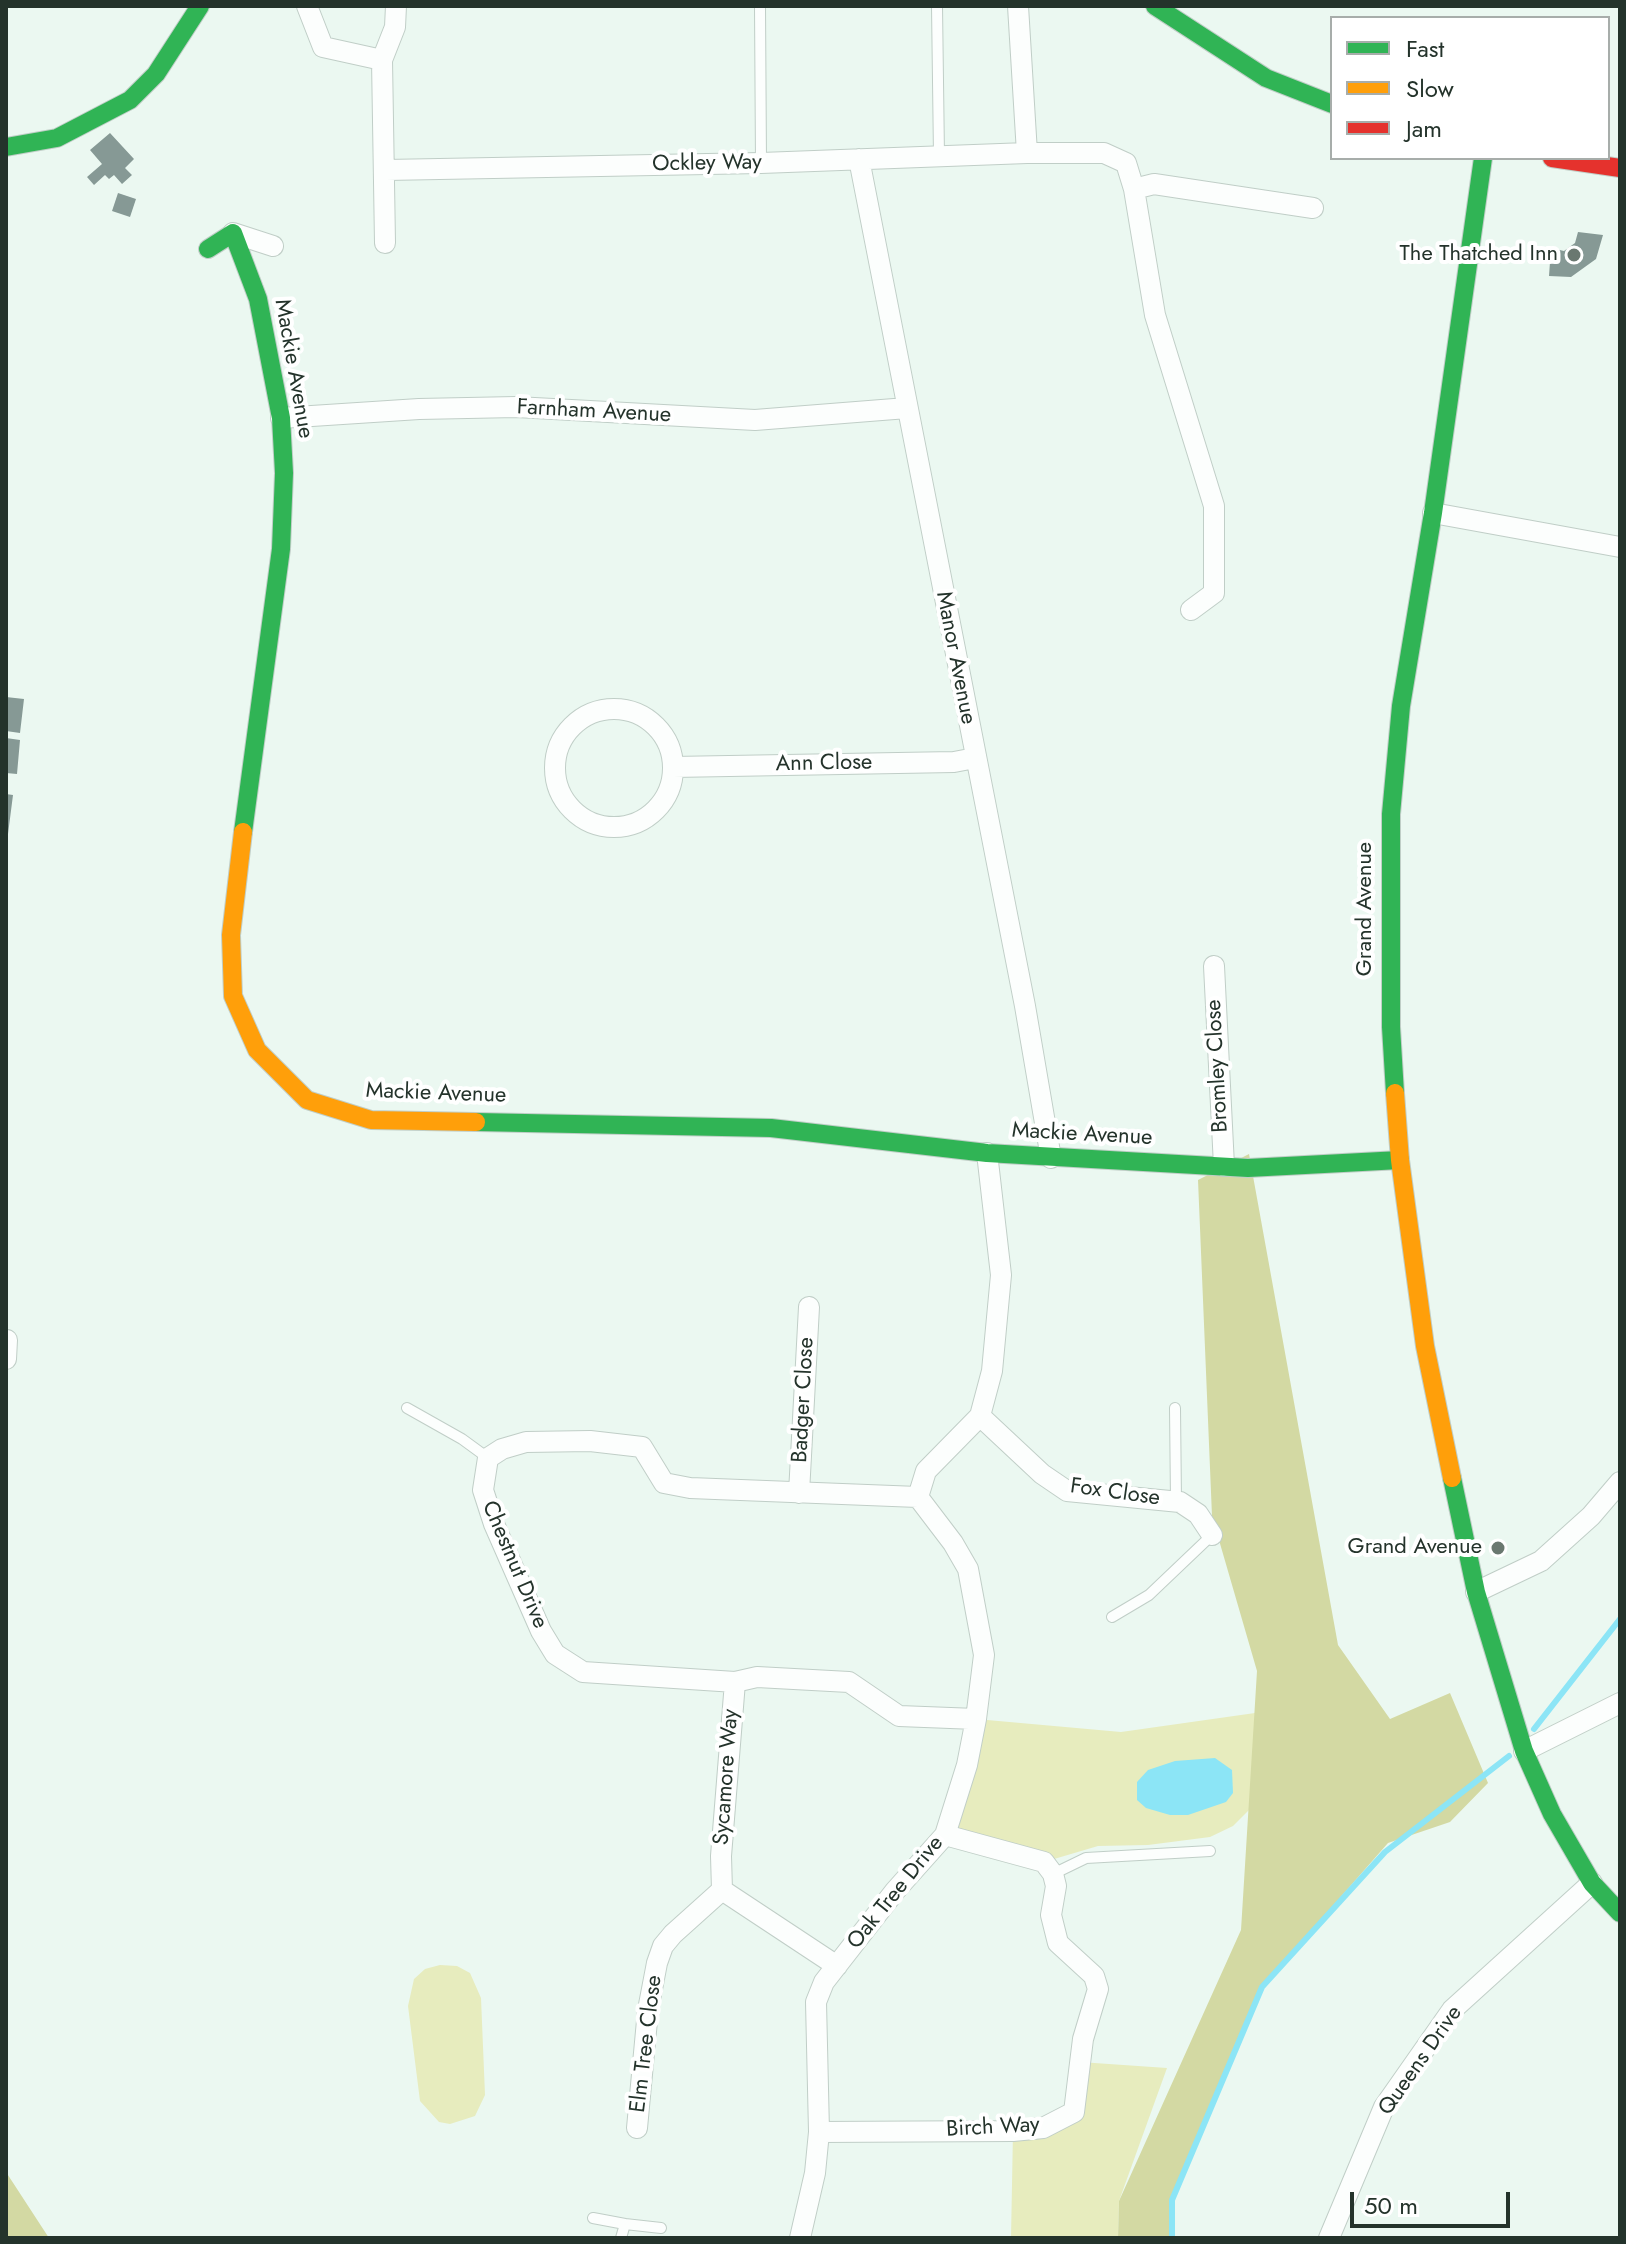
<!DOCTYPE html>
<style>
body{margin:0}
#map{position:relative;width:1626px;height:2244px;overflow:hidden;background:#ebf8f1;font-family:Jost,sans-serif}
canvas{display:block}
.frame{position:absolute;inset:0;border:8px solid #24332b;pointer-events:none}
.legend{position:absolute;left:1330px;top:16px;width:280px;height:144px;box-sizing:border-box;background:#fff;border:2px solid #a7adaa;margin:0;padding:10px 14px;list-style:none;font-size:24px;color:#24332b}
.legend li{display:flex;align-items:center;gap:16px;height:40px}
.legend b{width:40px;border:2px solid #a7adaa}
.scale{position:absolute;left:1350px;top:2192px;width:160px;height:36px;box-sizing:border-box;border:4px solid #24332b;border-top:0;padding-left:10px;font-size:24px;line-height:28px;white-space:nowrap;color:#24332b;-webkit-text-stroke:6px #fff;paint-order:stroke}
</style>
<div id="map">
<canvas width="1626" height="2244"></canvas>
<div class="frame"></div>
<ul class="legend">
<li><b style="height:10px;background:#30b455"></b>Fast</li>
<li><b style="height:10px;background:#ff9f0a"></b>Slow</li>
<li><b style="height:10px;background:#e5322d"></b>Jam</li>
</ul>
<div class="scale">50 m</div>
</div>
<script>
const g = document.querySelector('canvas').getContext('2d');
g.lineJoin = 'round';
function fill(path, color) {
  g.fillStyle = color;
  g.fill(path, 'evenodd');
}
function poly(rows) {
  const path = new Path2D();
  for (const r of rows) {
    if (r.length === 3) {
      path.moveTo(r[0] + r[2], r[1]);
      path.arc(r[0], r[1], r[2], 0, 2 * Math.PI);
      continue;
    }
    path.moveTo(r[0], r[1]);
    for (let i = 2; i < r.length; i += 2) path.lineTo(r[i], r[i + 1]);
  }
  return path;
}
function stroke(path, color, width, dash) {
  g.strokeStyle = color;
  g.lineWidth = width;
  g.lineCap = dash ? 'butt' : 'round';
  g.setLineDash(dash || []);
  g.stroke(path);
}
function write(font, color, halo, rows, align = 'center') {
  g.font = font + ' Jost,sans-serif';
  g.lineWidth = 8;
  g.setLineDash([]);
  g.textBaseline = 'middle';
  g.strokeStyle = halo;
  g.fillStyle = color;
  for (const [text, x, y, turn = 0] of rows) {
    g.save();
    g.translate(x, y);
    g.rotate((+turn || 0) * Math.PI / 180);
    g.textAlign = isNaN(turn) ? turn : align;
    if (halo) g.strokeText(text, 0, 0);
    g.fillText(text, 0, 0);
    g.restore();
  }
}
const green = poly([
 [1255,1713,1250,1809,1233,1826,1210,1837,1148,1845,1098,1846,1044,1862,945,1835,976,1719,1121,1732],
 [440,1965,457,1966,470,1973,481,1998,485,2095,475,2116,450,2124,439,2122,420,2101,408,2006,414,1979,425,1969],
 [1080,2062,1167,2068,1119,2201,1118,2238,1011,2238,1013,2131,1059,2121]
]);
const forest = poly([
 [1249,1154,1338,1645,1390,1719,1450,1693,1488,1783,1450,1822,1388,1843,1262,1987,1172,2199,1172,2238,1118,2238,1119,2201,1241,1930,1257,1671,1212,1516,1198,1180],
 [6,2172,49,2238,6,2238]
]);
const water = poly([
 [1215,1758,1232,1770,1233,1793,1226,1802,1188,1815,1170,1815,1146,1808,1137,1800,1137,1782,1148,1770,1175,1761]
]);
const stream = poly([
 [1534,1729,1620,1619],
 [1172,2238,1172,2200,1262,1987,1385,1852,1509,1756]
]);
const building = poly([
 [110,133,134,159,125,168,132,175,122,184,114,175,109,179,105,175,94,185,87,177,102,164,90,150],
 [118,193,136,199,130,217,112,211],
 [1578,232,1603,235,1596,259,1571,277,1549,276,1551,248,1564,251,1575,243],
 [6,697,24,699,20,733,6,731],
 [6,738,20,740,17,774,6,773],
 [6,794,13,795,8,834,6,833]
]);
const lane = poly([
 [760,6,761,163],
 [937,6,939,156],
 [407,1408,462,1439,488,1458],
 [1175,1408,1176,1501],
 [1112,1617,1149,1595,1212,1535],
 [1053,1874,1086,1858,1210,1851],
 [593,2218,625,2224,621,2238],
 [625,2224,661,2228]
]);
const street = poly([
 [307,6,323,47,382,60],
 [1018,6,1027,153],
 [859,159,1025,1006,1051,1158],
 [386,170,761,163,1027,153,1104,153,1126,163,1134,189,1155,315,1214,506,1214,593,1191,610],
 [1134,189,1154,184,1313,208],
 [233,233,273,246],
 [385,243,382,60,395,27,396,6],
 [281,418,419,409,516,407,755,420,907,408],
 [1433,513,1620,547],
 [614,768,59],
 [673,767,954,762,975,758],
 [1214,966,1224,1166],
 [6,1359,7,1340],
 [980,1416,1042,1474,1067,1491,1180,1502,1198,1514,1212,1535],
 [799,1493,809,1307],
 [1476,1592,1541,1561,1591,1516,1620,1482],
 [735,1682,583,1672,555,1654,541,1631,494,1524,483,1490,488,1458,502,1449,526,1442,590,1441,642,1447,664,1483,690,1488,918,1497],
 [1524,1751,1620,1703],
 [837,1966,722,1890,721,1856,735,1682,757,1677,849,1682,899,1716,976,1719],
 [637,2128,648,2010,657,1963,663,1946,673,1934,722,1890],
 [819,2132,1013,2131,1043,2128,1074,2112,1083,2039,1098,1989,1094,1976,1058,1943,1051,1915,1056,1886,1053,1874,1044,1862,945,1835],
 [800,2238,815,2173,819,2132,816,2002,824,1982,895,1891,945,1835,967,1765,976,1719,984,1655,968,1569,953,1543,918,1497,926,1471,980,1416,992,1371,1001,1275,987,1153],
 [1329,2238,1384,2107,1452,2010,1592,1883]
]);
const fast = poly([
 [1155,6,1266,78,1332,104],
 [6,147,57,138,130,100,156,74,200,6],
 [208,249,233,233,258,299,281,418,284,473,281,549,243,832],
 [1395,1093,1391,1027,1391,814,1401,706,1433,513,1483,158],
 [476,1122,771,1128,987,1153,1248,1168,1400,1160],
 [1452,1478,1476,1592,1524,1751,1552,1814,1592,1883,1620,1913]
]);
const slow = poly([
 [243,832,231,935,233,996,257,1050,307,1100,371,1120,476,1122],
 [1395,1093,1400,1160,1425,1346,1452,1478]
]);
const jam = poly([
 [1552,158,1620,168]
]);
const markers = [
 [1574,255,8,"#6a7870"],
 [1498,1548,8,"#6a7870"]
];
const streetNames = [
 ["Ockley Way",707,164,-1],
 ["Mackie Avenue",293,369,80],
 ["Farnham Avenue",594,412,3],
 ["Manor Avenue",955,658,79],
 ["Ann Close",824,764,-1],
 ["Grand Avenue",1366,909,-90],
 ["Bromley Close",1218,1066,-93],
 ["Mackie Avenue",436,1094,2],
 ["Mackie Avenue",1082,1135,3],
 ["Badger Close",804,1400,-87],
 ["Fox Close",1115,1493,8],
 ["Chestnut Drive",514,1565,67],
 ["Sycamore Way",727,1777,-86],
 ["Oak Tree Drive",896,1893,-51],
 ["Elm Tree Close",647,2044,-83],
 ["Queens Drive",1421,2061,-55],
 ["Birch Way",993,2128,-3]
];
const poiNames = [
 ["The Thatched Inn",1558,255],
 ["Grand Avenue",1482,1548]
];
fill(green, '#e7ecbe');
fill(forest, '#d3d9a3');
fill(water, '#8ce5f6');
stroke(stream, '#8ce5f6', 6);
fill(building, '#869995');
stroke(lane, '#c0cec7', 12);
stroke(street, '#c0cec7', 22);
stroke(fast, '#c0cec7', 20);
stroke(slow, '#c0cec7', 20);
stroke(jam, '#c0cec7', 20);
stroke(lane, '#fcfefd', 10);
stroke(street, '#fcfefd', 20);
stroke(fast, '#30b455', 18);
stroke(slow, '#ff9f0a', 18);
stroke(jam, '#e5322d', 18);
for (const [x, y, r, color] of markers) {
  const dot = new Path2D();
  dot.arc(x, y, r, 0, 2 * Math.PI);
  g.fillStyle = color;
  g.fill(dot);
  stroke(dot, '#fff', 3);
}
write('22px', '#24332b', '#fff', streetNames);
write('22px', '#24332b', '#fff', poiNames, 'right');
</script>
